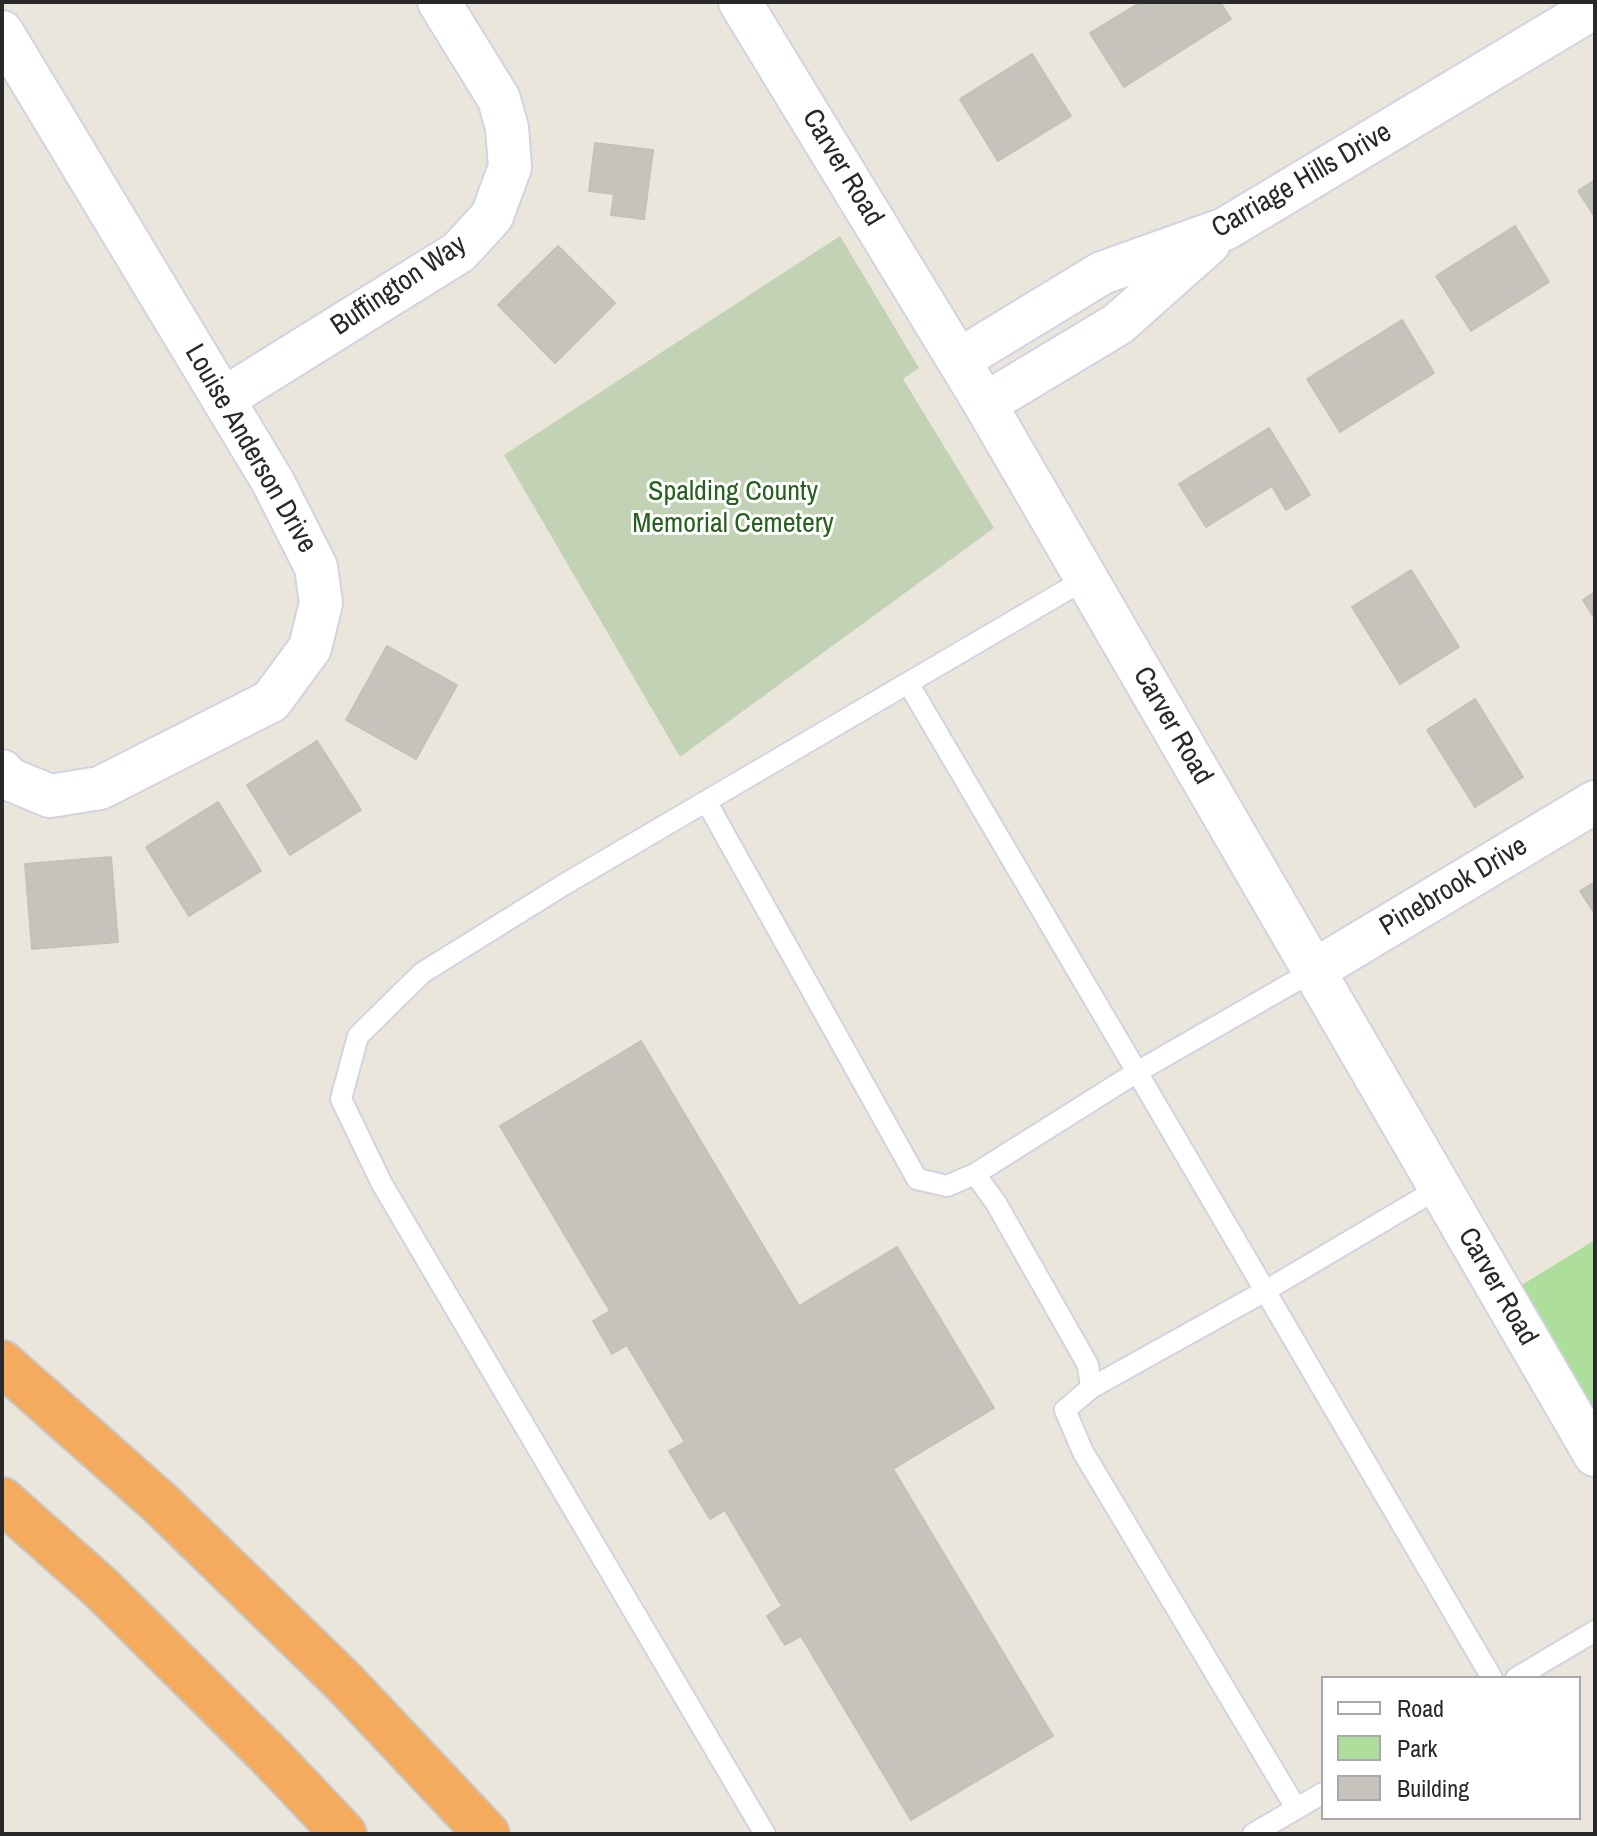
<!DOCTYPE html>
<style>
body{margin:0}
#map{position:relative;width:1597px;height:1836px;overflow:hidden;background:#ebe6dc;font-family:"Archivo Narrow",sans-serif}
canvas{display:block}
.frame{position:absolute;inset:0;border:4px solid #292929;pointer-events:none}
.legend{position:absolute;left:1321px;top:1676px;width:260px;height:144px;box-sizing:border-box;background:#fff;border:2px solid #a9a9a9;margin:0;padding:10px 14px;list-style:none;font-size:24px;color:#292929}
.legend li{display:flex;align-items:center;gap:16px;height:40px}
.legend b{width:40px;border:2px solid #a9a9a9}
</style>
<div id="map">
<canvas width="1597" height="1836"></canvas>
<div class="frame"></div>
<ul class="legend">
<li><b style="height:10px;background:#fff"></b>Road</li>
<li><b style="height:22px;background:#adde9c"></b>Park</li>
<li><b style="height:22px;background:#c6c2bc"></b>Building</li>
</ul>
</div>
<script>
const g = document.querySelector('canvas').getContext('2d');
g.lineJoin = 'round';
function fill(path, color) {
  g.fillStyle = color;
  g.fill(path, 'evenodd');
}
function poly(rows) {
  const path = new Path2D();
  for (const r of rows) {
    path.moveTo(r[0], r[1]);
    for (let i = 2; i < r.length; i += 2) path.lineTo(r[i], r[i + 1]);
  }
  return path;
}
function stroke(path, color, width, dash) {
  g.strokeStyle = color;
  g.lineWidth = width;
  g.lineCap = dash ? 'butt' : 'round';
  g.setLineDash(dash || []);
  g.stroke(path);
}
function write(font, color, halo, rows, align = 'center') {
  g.font = font + ' "Archivo Narrow",sans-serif';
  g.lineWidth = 6;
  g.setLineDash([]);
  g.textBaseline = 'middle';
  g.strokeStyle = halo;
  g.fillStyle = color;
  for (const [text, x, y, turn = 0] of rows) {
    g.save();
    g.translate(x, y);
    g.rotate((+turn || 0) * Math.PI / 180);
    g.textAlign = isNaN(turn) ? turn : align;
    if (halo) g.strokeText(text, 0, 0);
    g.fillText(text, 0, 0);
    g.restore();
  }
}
const green = poly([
 [1595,1240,1595,1477,1491,1304]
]);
const cemetery = poly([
 [840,236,919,368,903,379,994,528,680,757,504,455]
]);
const building = poly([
 [1141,2,1220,2,1231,19,1124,87,1090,33,1141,2],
 [1032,54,1071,116,998,161,960,99,1032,54],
 [595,143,653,150,644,219,611,215,614,194,589,191,595,143],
 [1595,180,1595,217,1578,191,1595,180],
 [1515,226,1549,282,1471,331,1436,276,1515,226],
 [558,246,615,303,555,363,498,305,558,246],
 [1402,320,1434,373,1340,432,1307,379,1402,320],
 [1269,428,1310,495,1286,510,1272,486,1206,527,1179,484,1269,428],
 [1411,570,1459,647,1400,684,1352,607,1411,570],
 [1595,592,1595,619,1583,600,1595,592],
 [387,646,457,685,416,759,346,720,387,646],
 [1475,699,1523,777,1475,807,1427,730,1475,699],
 [317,741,361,810,290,855,247,785,317,741],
 [218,802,261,871,189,916,146,847,218,802],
 [111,857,118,942,32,949,25,864,111,857],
 [1595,882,1595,914,1580,891,1595,882],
 [641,1041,799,1306,897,1247,994,1408,893,1469,1053,1736,911,1820,801,1636,785,1645,767,1616,782,1606,725,1510,710,1519,669,1451,685,1442,627,1345,612,1354,593,1321,610,1311,500,1126,641,1041]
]);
const lane = poly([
 [908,683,1137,1072,975,1174],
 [706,801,917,1179,947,1186,975,1174,996,1203,1088,1365,1091,1388,1065,1410,1083,1452,1296,1808],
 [1313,971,1137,1072,1492,1678],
 [1091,1388,1265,1291,1439,1188],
 [1516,1678,1595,1631],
 [765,1834,382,1184,341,1099,358,1036,422,973,565,884,1087,578],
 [1253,1834,1323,1793]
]);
const street = poly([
 [740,2,985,404,1595,1455],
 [2,32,273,482,316,567,321,603,310,648,271,701,100,788,50,796,9,779,2,771],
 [959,360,1102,273,1225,229,1595,7],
 [223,399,459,252,492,216,510,167,507,128,499,99,439,2],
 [985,404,1118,324,1209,243],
 [1313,971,1595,802]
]);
const highway = poly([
 [2,1363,160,1503,344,1682,487,1834],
 [2,1500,101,1588,270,1756,344,1834]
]);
const streetNames = [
 ["Carver Road",842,168,59],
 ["Carriage Hills Drive",1302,181,-30],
 ["Buffington Way",399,286,-34],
 ["Louise Anderson Drive",250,449,60],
 ["Carver Road",1172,726,60],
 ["Pinebrook Drive",1454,887,-31],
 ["Carver Road",1497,1287,60]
];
const parkNames = [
 ["Spalding County",733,492],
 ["Memorial Cemetery",733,524]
];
fill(green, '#adde9c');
fill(cemetery, '#c1d3b4');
fill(building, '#c6c2bc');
stroke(building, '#c6c1b6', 2);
stroke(lane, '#d2d3e1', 24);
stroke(street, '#d2d3e1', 46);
stroke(highway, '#c7c7c7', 48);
stroke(lane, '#fff', 20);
stroke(street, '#fff', 42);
stroke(highway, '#f4ab5e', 44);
write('28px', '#292929', '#fff', streetNames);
write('28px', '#27611e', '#fff', parkNames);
</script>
